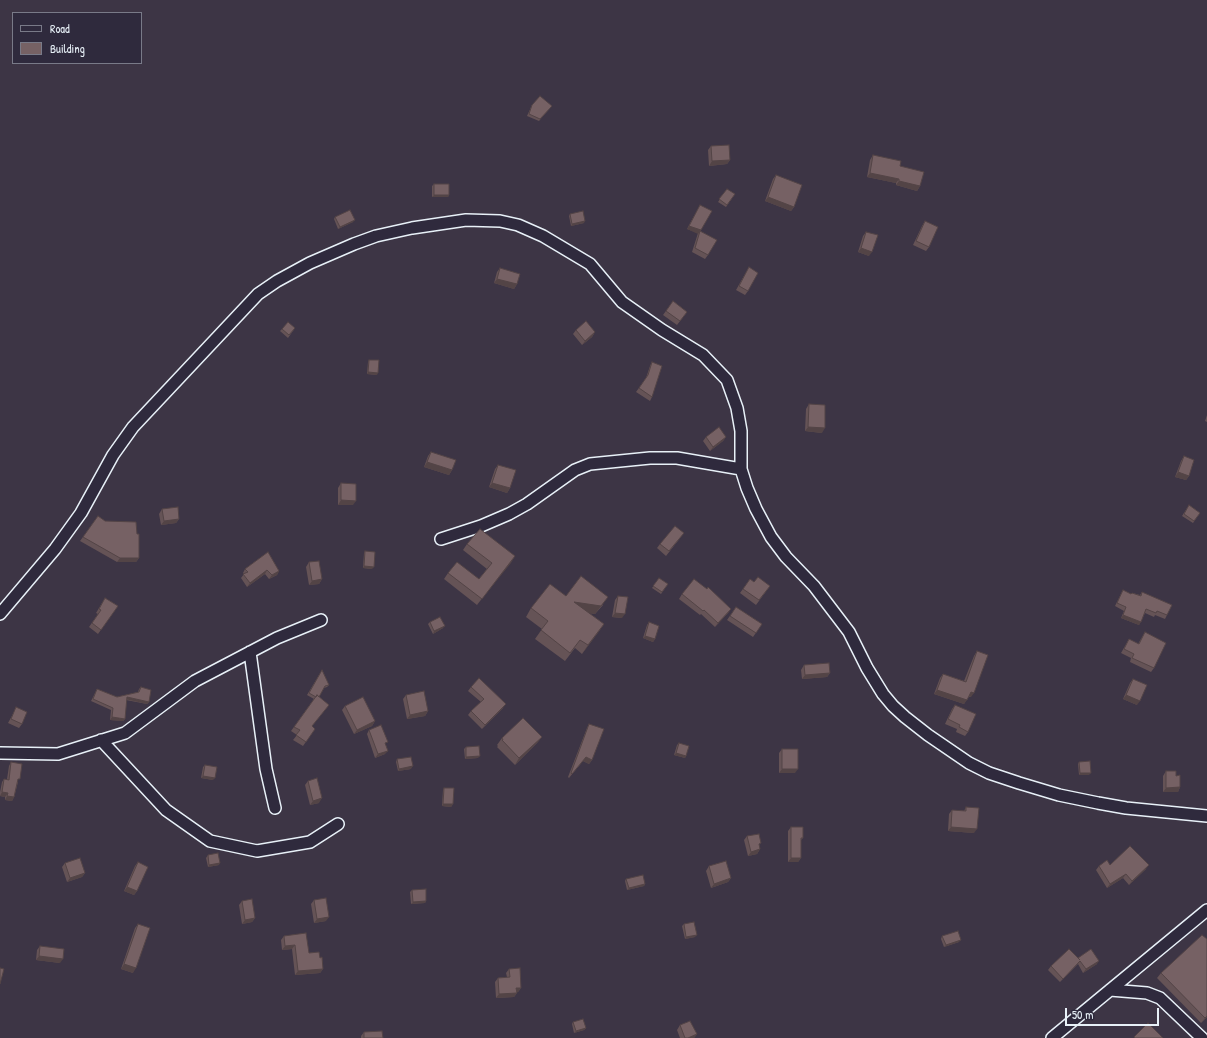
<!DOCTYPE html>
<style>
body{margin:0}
#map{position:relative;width:1207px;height:1038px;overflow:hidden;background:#3d3545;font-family:"Patrick Hand",sans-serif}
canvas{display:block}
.legend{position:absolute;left:12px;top:12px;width:130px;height:52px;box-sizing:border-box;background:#2f2a3d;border:1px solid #797a88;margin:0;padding:5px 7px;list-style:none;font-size:12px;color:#e8f1f8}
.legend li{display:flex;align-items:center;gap:8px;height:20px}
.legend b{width:20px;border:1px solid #797a88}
.scale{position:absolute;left:1065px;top:1008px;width:94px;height:18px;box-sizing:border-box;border:2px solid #e8f1f8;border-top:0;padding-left:5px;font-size:12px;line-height:14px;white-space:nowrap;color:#e8f1f8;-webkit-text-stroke:3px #2f2a3d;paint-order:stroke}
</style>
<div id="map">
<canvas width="1207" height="1038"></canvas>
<ul class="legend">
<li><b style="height:5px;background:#2f2a3d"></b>Road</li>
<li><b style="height:11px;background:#766164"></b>Building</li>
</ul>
<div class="scale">50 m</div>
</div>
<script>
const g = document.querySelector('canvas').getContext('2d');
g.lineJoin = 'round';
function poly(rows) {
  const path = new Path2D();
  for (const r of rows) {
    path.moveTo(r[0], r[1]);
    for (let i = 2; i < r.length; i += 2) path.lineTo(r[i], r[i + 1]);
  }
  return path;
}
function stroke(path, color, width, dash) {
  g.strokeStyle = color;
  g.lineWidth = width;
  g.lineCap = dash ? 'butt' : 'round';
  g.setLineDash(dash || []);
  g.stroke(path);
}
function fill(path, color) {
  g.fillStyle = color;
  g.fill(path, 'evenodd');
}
const street = poly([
 [441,539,481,526,509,514,527,504,575,470,590,464,650,458,677,458,741,469],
 [0,614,55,549,81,513,113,455,133,427,258,294,277,281,310,263,354,244,376,236,412,228,466,220,500,221,518,225,543,236,590,264,622,302,662,330,703,355,727,380,737,408,741,431,741,469,747,488,756,509,771,537,786,557,814,586,849,632,867,668,883,694,893,706,905,717,928,735,969,763,989,773,1019,783,1059,795,1098,803,1126,808,1207,816],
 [250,652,266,769,275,808],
 [101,740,166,810,210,841,257,851,310,842,338,824],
 [0,753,58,754,125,733,195,681,277,638,321,620],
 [1110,990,1147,993,1160,998,1202,1038],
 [1052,1038,1207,910]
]);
const wall = poly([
 [532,105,550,108,539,121,527,116],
 [711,146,730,160,727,164,709,166,708,150],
 [873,155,900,166,920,186,917,191,896,185,896,183,867,177,870,160],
 [776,175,794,207,791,211,765,201,773,179],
 [434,184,449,195,448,197,432,197,432,186],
 [727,189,735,194,726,207,718,202],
 [700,205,701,231,708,255,705,259,692,252,698,233,687,229],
 [570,214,584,223,571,226,569,216],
 [335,217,353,222,338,229,334,219],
 [925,221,929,247,926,251,913,245,922,226],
 [866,232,869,256,858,252,863,236],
 [749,267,748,291,745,295,736,290],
 [500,268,517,284,514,289,494,283,497,272],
 [673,301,687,312,677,325,663,315],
 [295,328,288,338,280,331,282,329],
 [576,330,595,332,592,337,582,345,573,334],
 [369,360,377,375,367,374,368,362],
 [652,362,652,397,650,401,636,392,646,378,650,366],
 [809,404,822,433,805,431,806,409],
 [1207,415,1207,422,1205,421],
 [706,437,726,437,723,441,710,451,703,441],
 [431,452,452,470,449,475,424,467,428,456],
 [1184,456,1189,476,1186,480,1175,477,1181,461],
 [498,465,510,488,507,493,489,487,495,469],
 [341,483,353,505,338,505,338,488],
 [1189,505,1200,513,1193,523,1182,516],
 [162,509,179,519,176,523,161,525,159,514],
 [98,516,105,521,139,558,136,562,117,562,80,541],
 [681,537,666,556,657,548,660,544],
 [467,544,515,556,477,605,444,579,448,573,479,579,487,569,463,550],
 [365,551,372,569,363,568,364,553],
 [268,552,279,571,277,575,269,579,265,574,247,587,241,578,244,574,243,573,245,569],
 [309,562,322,579,319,584,309,585,306,567],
 [659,578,668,584,661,594,652,588],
 [750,579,754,582,770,586,756,605,740,593],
 [1123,590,1131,594,1132,593,1140,595,1142,592,1167,615,1165,619,1155,615,1154,617,1145,613,1139,625,1121,618,1124,611,1115,606],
 [682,594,731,609,728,613,715,627,701,614,700,615,679,599],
 [566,596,603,605,595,614,589,613,604,624,582,654,575,648,565,661,535,639,542,629,526,617,531,608],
 [618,596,622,618,612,617,615,600],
 [105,598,118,606,98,634,89,627,98,614,96,613],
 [736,607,762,624,753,637,727,620],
 [430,622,443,628,433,634,428,624],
 [649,622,655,639,653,642,643,638,647,625],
 [1145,632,1154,668,1151,672,1130,662,1131,658,1121,653,1129,639,1138,644],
 [977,651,971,697,968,697,964,704,934,694,940,678,943,674,964,681,974,656],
 [804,665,830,673,827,677,802,679,801,670],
 [322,670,329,685,327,687,324,688,319,697,329,705,312,726,315,729,303,746,293,740,297,735,291,731,314,699,307,695],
 [1133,679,1137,705,1123,699,1130,683],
 [141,687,149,702,147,704,126,700,125,719,123,721,110,720,111,710,91,701,97,689,117,697,138,692,139,689],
 [471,687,503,708,482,729,468,715,471,711,481,702,468,691],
 [406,695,428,711,425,716,407,719,403,699],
 [955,705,968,732,965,736,956,732,957,729,945,724,952,709],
 [345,706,375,721,372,726,354,734,342,710],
 [16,707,22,724,19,728,8,723,14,712],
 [589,724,592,760,589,764,583,761,569,778,568,777,587,728],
 [369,730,385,754,375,758,367,734],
 [542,737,537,743,515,765,497,747,498,746,497,745,502,738],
 [679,743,686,756,685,758,674,755,677,745],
 [466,747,478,758,465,759,464,749],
 [782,749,795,773,779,773,779,753],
 [397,759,411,769,398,771,396,762],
 [11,762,18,782,14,797,12,801,5,800,5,797,0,796,0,792,2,782,4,779,7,779,9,766],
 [1079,762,1089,775,1079,775,1078,764],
 [205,765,213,780,201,778,203,767],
 [1166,771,1176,776,1180,787,1178,792,1163,792,1163,776],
 [308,781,319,803,310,805,305,785],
 [444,788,453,804,451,807,442,806,443,790],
 [966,807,974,833,948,831,949,814,952,810,964,811],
 [791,827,803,838,801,840,801,858,798,862,788,862,788,831],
 [747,836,759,845,760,849,757,854,748,856,744,840],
 [208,855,219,865,208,867,206,858],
 [138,862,137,891,134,895,124,891,135,866],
 [65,863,85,873,82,877,67,882,62,867],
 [1110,865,1146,869,1129,885,1123,878,1107,888,1096,870,1099,866],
 [709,866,731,878,728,882,711,888,706,871],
 [626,879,645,884,644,886,627,890,625,881],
 [412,890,426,901,425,903,411,904,410,892],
 [314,900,326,921,314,923,311,904],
 [242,901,255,918,252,922,242,924,239,905],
 [138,924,133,973,121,969,135,928],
 [684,924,695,937,685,939,682,926],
 [284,936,309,953,320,958,323,969,320,973,295,975,292,949,282,950,281,940],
 [942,936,959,942,944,947,941,939],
 [40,946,60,963,36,960,37,950],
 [1078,958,1097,964,1083,973,1078,964,1060,982,1048,970,1051,966],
 [509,969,521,988,518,992,516,992,517,993,514,997,496,998,495,982,498,978,507,977,506,973],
 [1161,973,1207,1017,1201,1023,1157,978],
 [573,1022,586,1028,584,1030,574,1033,572,1024],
 [680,1025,697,1034,694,1038,680,1038,677,1030],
 [364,1032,383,1038,361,1038,361,1036]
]);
const shadedWall = poly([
 [730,160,727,164,709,166,712,161],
 [870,173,899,179,896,183,867,177],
 [899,181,920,186,917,191,896,185],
 [434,195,449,195,448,197,432,197],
 [768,197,794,207,791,211,765,201],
 [355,220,353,222,338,229,340,227],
 [585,221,584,223,571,226,572,224],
 [689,226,701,230,698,234,687,229],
 [861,248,872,252,869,256,858,252],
 [497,279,517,284,514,289,494,283],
 [595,332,592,337,582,345,585,341],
 [368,372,378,373,377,375,367,374],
 [808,427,825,428,822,433,805,431],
 [726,437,723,441,710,451,713,447],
 [427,462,452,470,449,475,424,467],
 [1178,472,1189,476,1186,480,1175,477],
 [492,483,510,488,507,493,489,487],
 [341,500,356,501,353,505,338,505],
 [179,519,176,523,161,525,164,521],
 [515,556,511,563,477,605,482,599],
 [120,558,139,558,136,562,117,562],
 [364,566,374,567,372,569,363,568],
 [267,570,265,574,247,587,250,583],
 [279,571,277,575,269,579,272,575],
 [322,579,319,584,309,585,312,581],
 [608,597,595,614,568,610,574,602],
 [731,609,728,613,715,627,718,623],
 [615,613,625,614,622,618,612,617],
 [1123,615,1141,622,1139,625,1121,618],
 [604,624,598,633,582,654,588,645],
 [445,626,443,628,433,634,434,631],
 [645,636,655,639,653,642,643,638],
 [830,673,827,677,802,679,805,675],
 [937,690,967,700,964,704,934,694],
 [971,692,974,693,971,697,968,696],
 [1126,695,1140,701,1137,705,1123,699],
 [127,697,149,702,147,704,125,699],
 [506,704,503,708,482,729,485,725],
 [428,711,425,716,407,719,410,715],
 [112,717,125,719,123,721,110,720],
 [375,721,372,726,354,734,357,730],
 [542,737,537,743,515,765,519,758],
 [388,751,385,754,375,758,378,754],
 [676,753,686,756,685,758,674,755],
 [480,756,478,758,465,759,466,757],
 [586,757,592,760,589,764,583,761,569,778],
 [413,766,411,769,398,771,399,769],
 [782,769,798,769,795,773,779,773],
 [1080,773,1091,773,1089,775,1079,775],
 [203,776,215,778,213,780,201,778],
 [1180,787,1178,792,1163,792,1166,788],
 [2,792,8,793,5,797,0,796],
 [7,796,14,797,12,801,5,800],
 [322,798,319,803,310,805,313,801],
 [443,804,453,804,451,807,442,806],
 [951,827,977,829,974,833,948,831],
 [760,849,757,854,748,856,751,852],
 [791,858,801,858,798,862,788,862],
 [220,863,219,865,208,867,209,865],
 [1149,865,1146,869,1129,885,1132,881],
 [85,873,82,877,67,882,70,878],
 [1126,874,1123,878,1107,888,1110,884],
 [731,878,728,882,711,888,714,884],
 [645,884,644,886,627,890,629,888],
 [127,887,137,891,134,895,124,891],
 [426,901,425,903,411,904,413,902],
 [329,917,326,921,314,923,317,919],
 [255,918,252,922,242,924,245,920],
 [697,935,695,937,685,939,686,937],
 [961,940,959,942,944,947,946,945],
 [295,945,292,949,282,950,285,946],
 [39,956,63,959,60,963,36,960],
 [1099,961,1097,964,1083,973,1086,969],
 [124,964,136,968,133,973,121,969],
 [323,969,320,973,295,975,298,971],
 [516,988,521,988,518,992,513,992],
 [517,993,514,997,496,998,499,994],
 [1207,1016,1207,1017,1201,1023,1205,1018],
 [586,1028,584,1030,574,1033,576,1031],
 [697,1034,694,1038,688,1038]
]);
const building = poly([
 [540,96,552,106,540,119,529,114,532,105,540,96],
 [729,145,730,160,712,161,711,146,729,145],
 [873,155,901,161,900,166,924,172,920,186,899,181,899,179,870,173,873,155],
 [776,175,802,185,794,207,768,197,776,175],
 [434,184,449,184,449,195,434,195,434,184],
 [727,189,735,194,727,205,719,199,727,189],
 [700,205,712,211,701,230,689,226,700,205],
 [350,210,355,220,340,227,335,217,350,210],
 [583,211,585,221,572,224,570,214,583,211],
 [925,221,938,227,929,247,916,241,925,221],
 [700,231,717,240,708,255,695,248,700,231],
 [866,232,878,235,872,252,861,248,866,232],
 [749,267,758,273,748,291,739,286,749,267],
 [500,268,520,274,517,284,497,279,500,268],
 [673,301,687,312,680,321,666,311,673,301],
 [586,321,595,332,585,341,576,330,586,321],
 [288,322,295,328,289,335,282,329,288,322],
 [369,360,379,360,378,373,368,372,369,360],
 [652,362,662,366,652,397,639,388,648,375,652,362],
 [809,404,825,405,825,428,808,427,809,404],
 [719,427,726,437,713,447,706,437,719,427],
 [431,452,456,460,452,470,427,462,431,452],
 [1184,456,1194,460,1189,476,1178,472,1184,456],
 [498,465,516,470,510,488,492,483,498,465],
 [341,483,356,484,356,501,341,500,341,483],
 [1189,505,1200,513,1194,521,1184,514,1189,505],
 [178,507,179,519,164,521,162,509,178,507],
 [98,516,105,521,136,522,137,534,139,534,139,558,120,558,83,537,98,516],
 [675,526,684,533,669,551,660,544,675,526],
 [480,529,515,556,482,599,448,573,457,562,479,579,492,563,467,544,480,529],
 [365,551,375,552,374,567,364,566,365,551],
 [268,552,279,571,272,575,267,570,250,583,243,574,248,572,245,569,268,552],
 [319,561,322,579,312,581,309,562,319,561],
 [581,576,608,597,601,606,574,602,604,624,588,645,580,640,570,653,541,630,548,621,531,608,550,584,566,596,581,576],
 [758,577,770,586,759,600,743,589,750,579,754,582,758,577],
 [659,578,668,584,662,592,653,586,659,578],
 [694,579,707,589,708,587,731,609,718,623,704,610,703,611,682,594,694,579],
 [1123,590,1131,594,1132,593,1141,596,1142,592,1172,605,1167,615,1157,611,1156,613,1146,609,1141,622,1123,615,1126,607,1117,603,1123,590],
 [618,596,628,597,625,614,615,613,618,596],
 [105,598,118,606,101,630,92,623,101,610,99,609,105,598],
 [736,607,762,624,756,633,730,616,736,607],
 [440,617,445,626,434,631,430,622,440,617],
 [649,622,659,626,655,639,645,636,649,622],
 [1145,632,1166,643,1154,668,1132,658,1134,654,1124,649,1129,639,1139,644,1145,632],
 [977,651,988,655,974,693,971,692,967,700,937,690,943,674,966,682,977,651],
 [829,663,830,673,805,675,804,665,829,663],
 [322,670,329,685,325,686,319,697,317,695,316,697,309,693,322,670],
 [479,678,506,704,485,725,471,711,484,699,471,687,479,678],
 [1133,679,1147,685,1140,701,1126,695,1133,679],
 [141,687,151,690,149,702,127,697,125,719,112,717,113,708,93,699,97,689,117,697,139,692,141,687],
 [424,691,428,711,410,715,406,695,424,691],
 [317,695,329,705,312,726,315,729,306,742,296,735,300,730,294,727,317,695],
 [363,697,375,721,357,730,345,706,363,697],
 [955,705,976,714,968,732,959,727,960,725,948,719,955,705],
 [16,707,27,712,22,724,11,719,16,707],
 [523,718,542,737,519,758,502,740,503,740,502,738,523,718],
 [589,724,604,729,592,760,586,757,572,774,571,773,589,724],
 [381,725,388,742,385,743,388,751,378,754,369,730,381,725],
 [679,743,689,746,686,756,676,753,679,743],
 [479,746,480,756,466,757,466,747,479,746],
 [782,749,798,749,798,769,782,769,782,749],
 [411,757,413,766,399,769,397,759,411,757],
 [1090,761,1091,773,1080,773,1079,762,1090,761],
 [11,762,22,764,20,779,18,779,14,797,7,796,8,793,2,792,4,779,9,780,11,762],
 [205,765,217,767,215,778,203,776,205,765],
 [1166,771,1176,771,1176,776,1180,775,1180,787,1166,788,1166,771],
 [317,778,322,798,313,801,308,781,317,778],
 [444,788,454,788,453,804,443,804,444,788],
 [966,807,979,808,977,829,951,827,952,810,966,811,966,807],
 [791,827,803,827,803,838,801,838,801,858,791,858,791,827],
 [759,834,761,843,759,844,760,849,751,852,747,836,759,834],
 [1130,846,1149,865,1132,881,1126,874,1110,884,1099,866,1107,860,1110,865,1130,846],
 [218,853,220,863,209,865,208,855,218,853],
 [80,858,85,873,70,878,65,863,80,858],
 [726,861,731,878,714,884,709,866,726,861],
 [138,862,148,867,137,891,127,887,138,862],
 [643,875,645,884,629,888,626,879,643,875],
 [426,889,426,901,413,902,412,890,426,889],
 [326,898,329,917,317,919,314,900,326,898],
 [252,899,255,918,245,920,242,901,252,899],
 [694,922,697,935,686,937,684,924,694,922],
 [138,924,150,928,136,968,124,964,138,924],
 [958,931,961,940,946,945,942,936,958,931],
 [306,933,309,953,319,952,320,958,322,957,323,969,298,971,295,945,285,946,284,936,306,933],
 [1202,935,1207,939,1207,1016,1205,1018,1161,973,1202,935],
 [40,946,64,949,63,959,39,956,40,946],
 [1069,949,1080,960,1078,958,1091,949,1099,961,1086,969,1080,961,1063,979,1051,966,1069,949],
 [0,968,4,969,0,984,0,968],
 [520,968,521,988,516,988,517,993,499,994,498,978,510,977,509,969,520,968],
 [583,1019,586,1028,576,1031,573,1022,583,1019],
 [690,1021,697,1034,688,1038,685,1038,680,1025,690,1021],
 [1148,1023,1163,1038,1135,1038,1134,1037,1148,1023],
 [382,1031,383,1038,364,1038,364,1032,382,1031]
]);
stroke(street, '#e8f1f8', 14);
stroke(street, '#2f2a3d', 11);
fill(wall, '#655356');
fill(shadedWall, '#534446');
fill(building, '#766164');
stroke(building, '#534446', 1);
</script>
